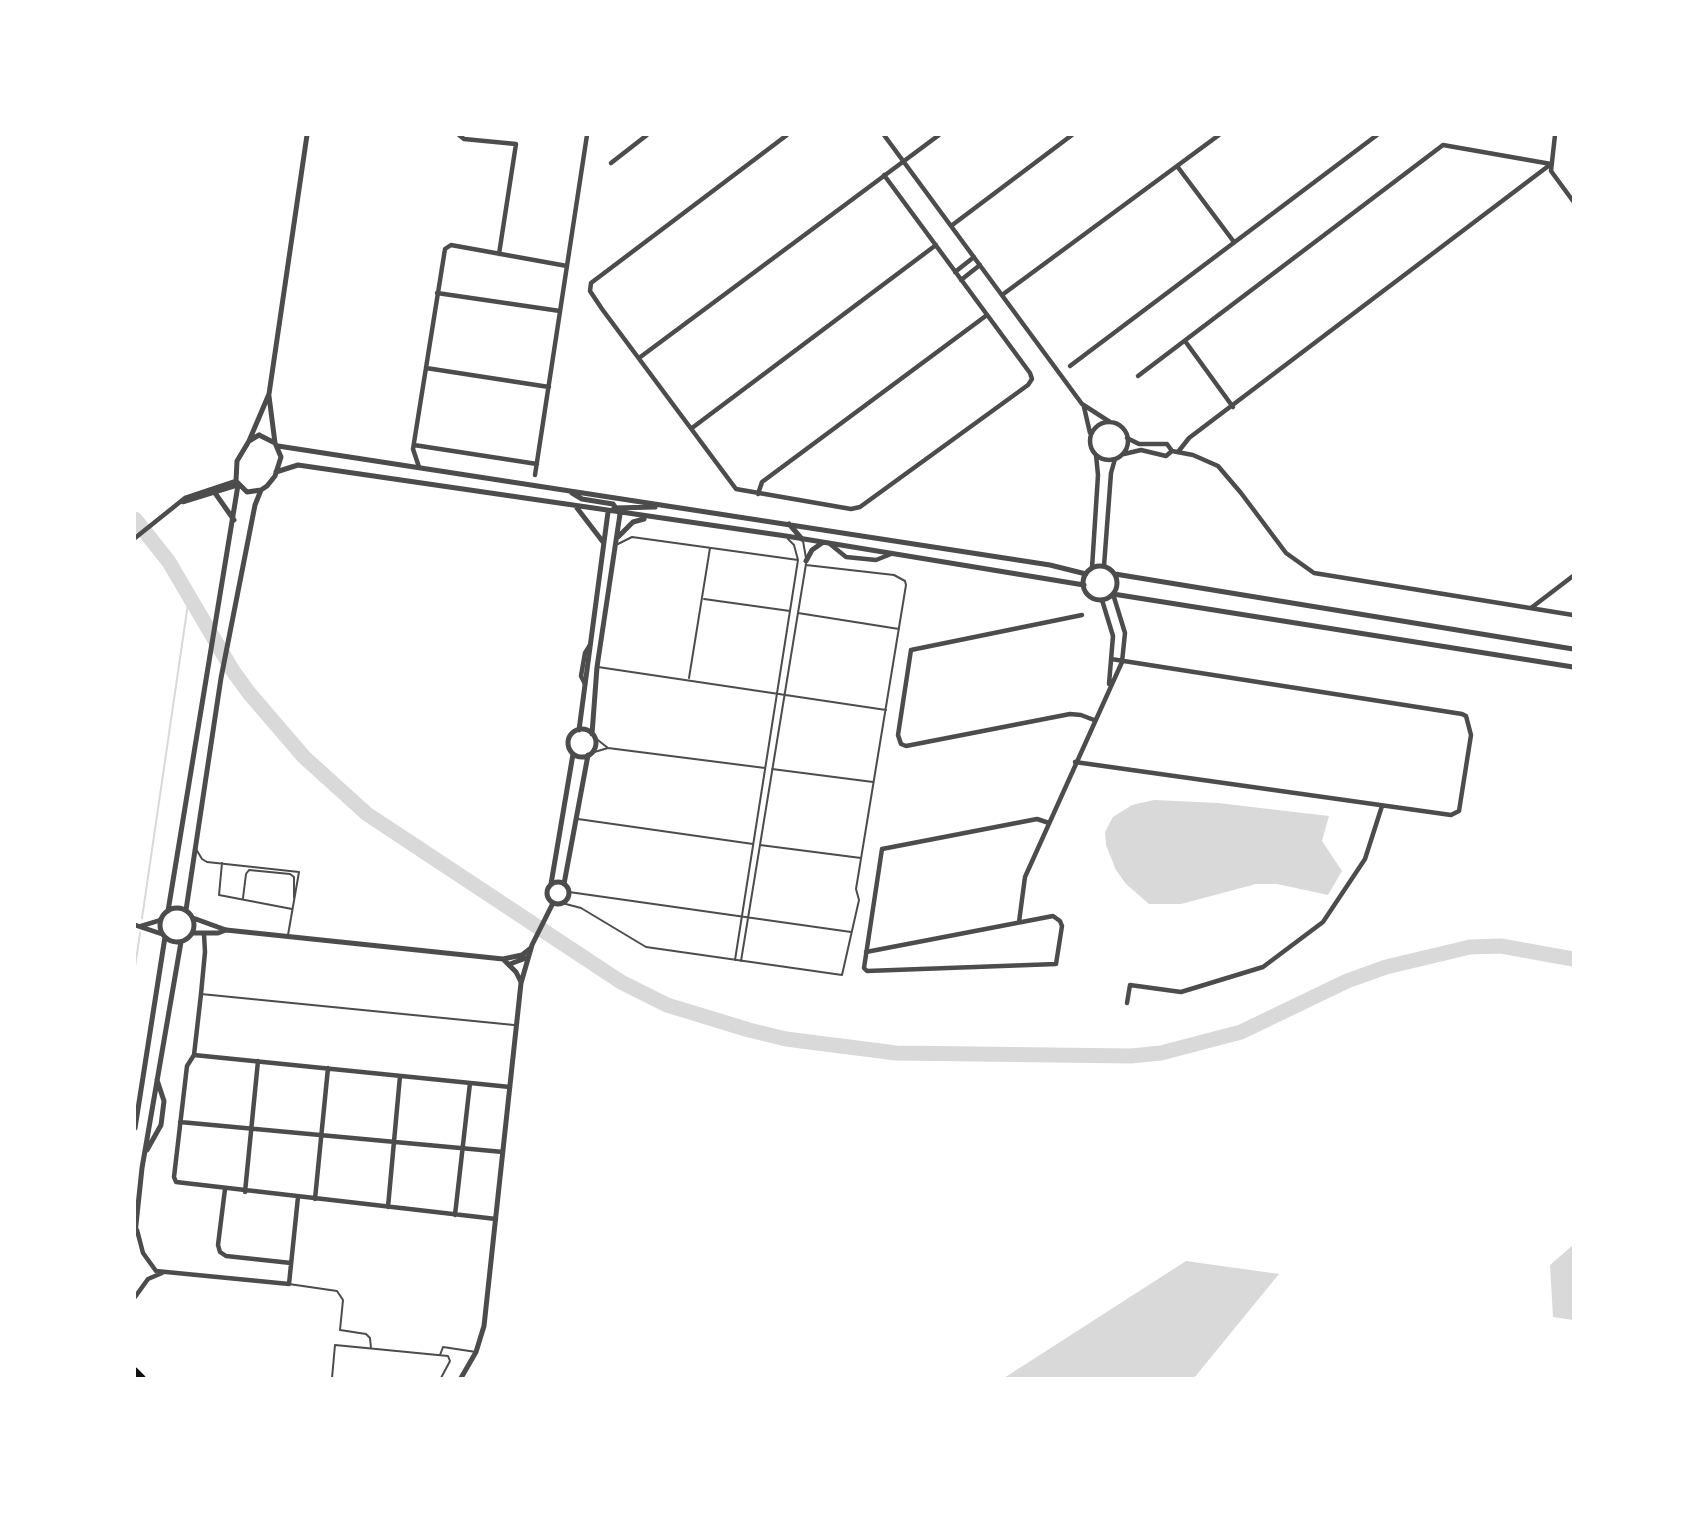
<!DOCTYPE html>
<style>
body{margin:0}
#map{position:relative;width:1708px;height:1513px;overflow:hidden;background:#fff;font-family:"Nunito Sans",sans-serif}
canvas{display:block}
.frame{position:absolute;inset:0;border:136px solid #fff;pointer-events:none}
</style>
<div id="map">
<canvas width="1708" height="1513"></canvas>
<div class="frame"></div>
</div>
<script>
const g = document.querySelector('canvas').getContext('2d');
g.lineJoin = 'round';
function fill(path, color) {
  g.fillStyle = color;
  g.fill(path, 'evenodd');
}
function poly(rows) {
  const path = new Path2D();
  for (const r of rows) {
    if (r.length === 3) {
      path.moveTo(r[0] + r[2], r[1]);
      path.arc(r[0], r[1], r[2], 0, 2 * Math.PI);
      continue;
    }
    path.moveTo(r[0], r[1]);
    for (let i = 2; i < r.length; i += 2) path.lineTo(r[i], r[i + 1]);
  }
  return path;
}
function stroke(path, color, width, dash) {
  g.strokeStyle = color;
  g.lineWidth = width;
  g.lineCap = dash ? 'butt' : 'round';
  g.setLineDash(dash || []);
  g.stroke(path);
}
const water = poly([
 [1154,800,1218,803,1329,816,1322,841,1342,871,1328,895,1277,884,1256,884,1181,904,1149,904,1126,884,1116,870,1106,845,1105,832,1113,817,1132,805],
 [1573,1245,1573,1320,1553,1317,1550,1265],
 [1186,1261,1279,1274,1194,1378,1004,1378]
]);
const stream = poly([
 [142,918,189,597],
 [135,967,140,933]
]);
const river = poly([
 [135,519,169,562,233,671,249,693,304,757,367,814,621,982,667,1005,749,1030,786,1039,896,1053,1131,1056,1161,1053,1241,1032,1347,981,1386,967,1470,947,1501,946,1573,959]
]);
const service = poly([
 [803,541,806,558],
 [618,544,632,537,798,560],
 [704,599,790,611],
 [798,613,899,629],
 [598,667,886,710],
 [689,678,710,548],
 [594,737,608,748],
 [591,753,608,748,765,768],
 [772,769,873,782],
 [578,819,753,844],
 [760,845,861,858],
 [196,849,202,859,207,862,299,872,288,935],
 [222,863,219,895,292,909],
 [569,892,851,932],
 [243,898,246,874,249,870,290,874,294,877,294,898],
 [562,903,581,908,646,947,842,975,859,900,856,889,906,585,905,581,894,575,806,565],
 [735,960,798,560,794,545,788,539],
 [741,961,806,564],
 [201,994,514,1025],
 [289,1284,337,1291,343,1300,340,1330,366,1334,370,1338,371,1348],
 [440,1355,443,1347,476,1352],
 [332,1378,335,1345,448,1356,450,1361,441,1378]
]);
const minor = poly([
 [459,135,464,139,516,144,499,254],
 [787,135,591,283,590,291,602,309,736,489,851,509,860,507,1028,385,1032,379,1030,373,884,175],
 [884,135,1082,404,1110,422],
 [1555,135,1551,171,1573,201],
 [611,163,647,135],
 [1177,166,1234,242],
 [951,226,1072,135],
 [955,272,974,257],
 [961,280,980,265],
 [437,293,560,311],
 [1002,295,1219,135],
 [1185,341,1233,407],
 [639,358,939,135],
 [1070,366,1377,135],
 [426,368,549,387],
 [1138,376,1443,145,1551,164],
 [1084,407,1090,433],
 [1109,441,19],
 [692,428,936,245],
 [1127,438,1139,444,1167,444,1172,451,1193,455,1218,466,1241,493,1286,553,1314,573,1573,615],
 [414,445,537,464],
 [1178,452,1189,438,1551,164],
 [1124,454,1141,450,1166,456,1172,451],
 [419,467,413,449,445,249,451,245,567,266],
 [535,475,587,135],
 [758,494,762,482,987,315],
 [183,502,238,485],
 [135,538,185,498,236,481],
 [830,544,846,557,876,560,891,554],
 [1104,566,1111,473,1115,459],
 [1092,568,1098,475,1096,455],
 [1102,600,1113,636,1109,684],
 [1531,608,1573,576],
 [1082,615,911,650,898,735,901,744,906,746,1070,714,1081,715,1094,720],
 [585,684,581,676,585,653,590,645],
 [1075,762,1451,815,1459,811,1471,735,1466,716,1462,714,1111,659],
 [1019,922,1025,877,1122,662,1125,633,1113,594],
 [135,925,162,934],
 [141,926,161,920],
 [204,934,205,952,201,994,194,1055,187,1066,174,1177,176,1182,496,1219],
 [866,952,1053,916,1060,921,1062,926,1056,964,867,971,864,968,882,849,1037,819,1049,823],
 [1127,1003,1130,985,1181,992,1263,967,1323,922,1365,859,1382,806],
 [194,1055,510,1087],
 [180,1122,503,1152],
 [225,1189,218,1245,220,1252,226,1256,291,1263],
 [245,1192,258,1061],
 [315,1199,328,1068],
 [388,1207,400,1076],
 [455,1215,470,1083],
 [137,1230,143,1253,156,1271,289,1284,298,1197],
 [135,1297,148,1279,162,1273]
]);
const tertiary = poly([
 [269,396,275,443],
 [259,435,275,443,281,457,275,476,267,486,261,490,247,492,236,481,237,461,249,441,259,435],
 [249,441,269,394,307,135],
 [278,446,1050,565,1086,574],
 [276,472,298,465,786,536,1084,585],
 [215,493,234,520],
 [572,493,582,499,613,504,620,514],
 [577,508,603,542],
 [614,508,655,507],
 [789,524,802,539],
 [618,537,633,522,644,519],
 [806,561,812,550,822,543],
 [1100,583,17],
 [1115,574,1573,649],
 [1113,594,1573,667],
 [582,743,14],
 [579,730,608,512],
 [592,734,597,667,620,514],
 [558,893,11],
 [551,884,573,754],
 [564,884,588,755],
 [177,925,17],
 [186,910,221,678,255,505,261,490],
 [168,911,238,485],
 [193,918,226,930,503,959,516,972,521,982],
 [192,933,218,933,226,930],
 [503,959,522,955,531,948],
 [510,964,526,958],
 [135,1128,165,937],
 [147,1150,161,1125,164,1101,157,1080],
 [135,1234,142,1168,181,942],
 [461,1378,476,1352,484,1326,521,983,532,945,553,903]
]);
const trunk = poly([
 [135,1371,142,1378]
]);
fill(water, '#d9d9d9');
stroke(stream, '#d9d9d9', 2);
stroke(river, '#d9d9d9', 15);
stroke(service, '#4c4c4c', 2);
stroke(minor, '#4c4c4c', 4.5);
stroke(tertiary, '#4c4c4c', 5);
stroke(trunk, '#111', 7);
</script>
